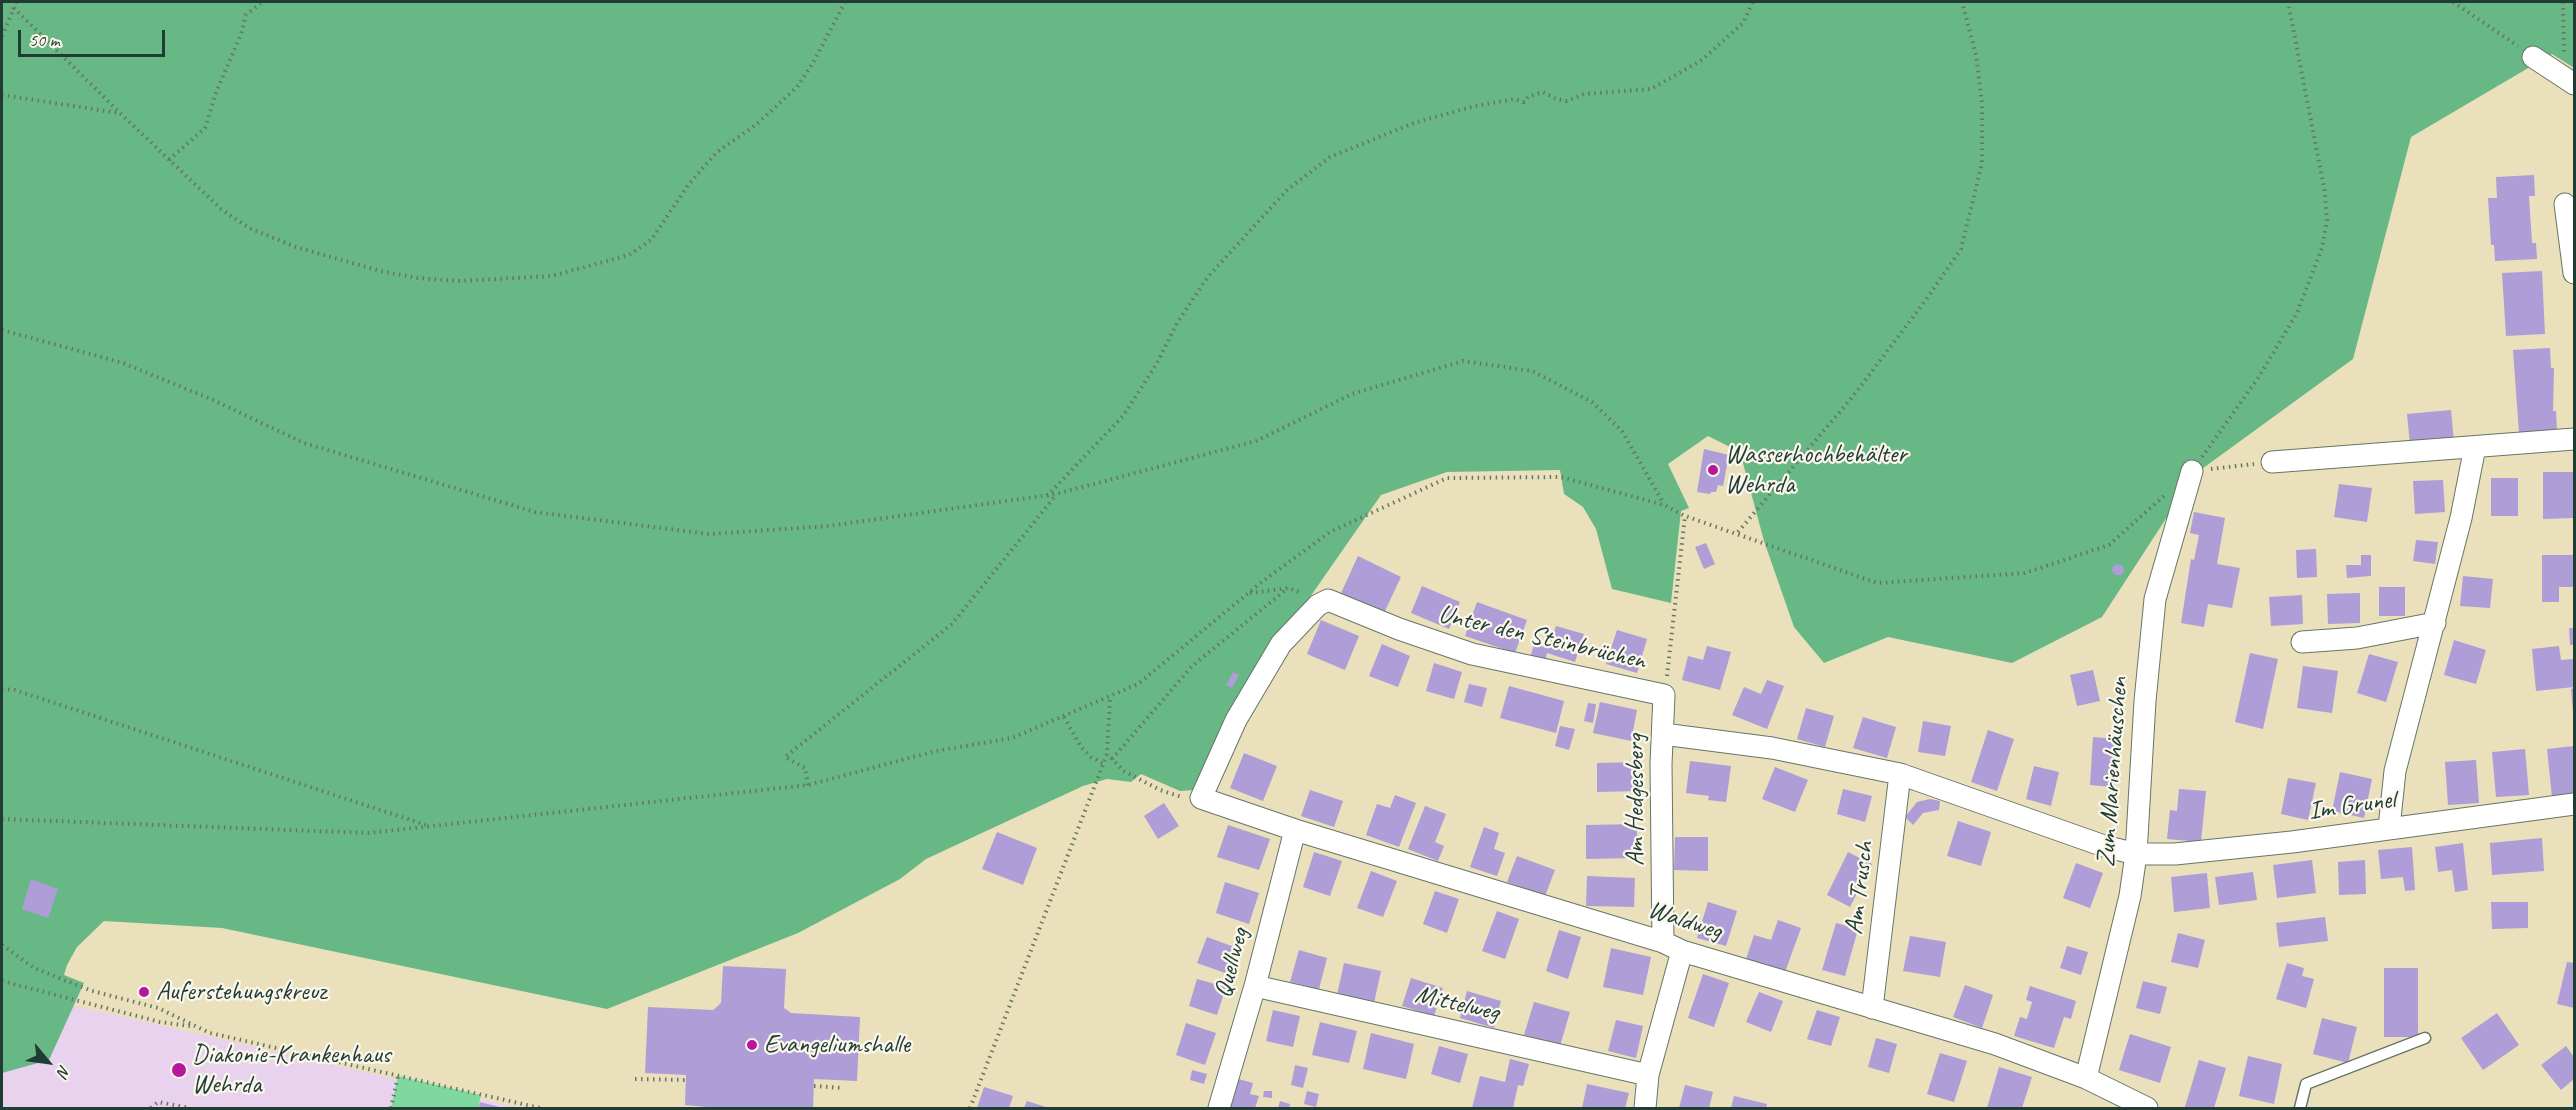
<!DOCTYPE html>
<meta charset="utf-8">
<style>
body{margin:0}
#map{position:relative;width:2576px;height:1110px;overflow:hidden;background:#eae0bc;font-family:Caveat,sans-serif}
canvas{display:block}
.frame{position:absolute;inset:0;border:3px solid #1f3d34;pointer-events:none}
.north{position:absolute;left:18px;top:1032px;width:60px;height:60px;-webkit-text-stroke:4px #fbf7ec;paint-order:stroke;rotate:119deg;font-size:16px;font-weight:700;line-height:24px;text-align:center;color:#1f3d34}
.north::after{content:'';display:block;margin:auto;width:21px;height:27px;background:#1f3d34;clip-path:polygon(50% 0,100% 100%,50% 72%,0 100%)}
.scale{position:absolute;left:18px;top:30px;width:147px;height:27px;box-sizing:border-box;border:3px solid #1f3d34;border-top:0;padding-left:8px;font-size:18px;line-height:21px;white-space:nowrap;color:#1f3d34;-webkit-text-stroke:4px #fbf7ec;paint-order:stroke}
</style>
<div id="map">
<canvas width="2576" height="1110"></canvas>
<div class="frame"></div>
<div class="north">N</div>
<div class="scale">50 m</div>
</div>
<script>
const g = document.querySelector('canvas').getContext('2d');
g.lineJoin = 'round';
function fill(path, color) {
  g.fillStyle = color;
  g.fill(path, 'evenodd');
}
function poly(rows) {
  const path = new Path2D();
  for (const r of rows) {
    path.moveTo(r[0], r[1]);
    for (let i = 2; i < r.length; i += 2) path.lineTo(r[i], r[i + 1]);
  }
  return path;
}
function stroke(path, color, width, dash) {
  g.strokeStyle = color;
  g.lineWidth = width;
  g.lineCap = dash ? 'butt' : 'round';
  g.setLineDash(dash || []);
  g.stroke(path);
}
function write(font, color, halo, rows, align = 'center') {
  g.font = font + ' Caveat,sans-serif';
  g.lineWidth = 4.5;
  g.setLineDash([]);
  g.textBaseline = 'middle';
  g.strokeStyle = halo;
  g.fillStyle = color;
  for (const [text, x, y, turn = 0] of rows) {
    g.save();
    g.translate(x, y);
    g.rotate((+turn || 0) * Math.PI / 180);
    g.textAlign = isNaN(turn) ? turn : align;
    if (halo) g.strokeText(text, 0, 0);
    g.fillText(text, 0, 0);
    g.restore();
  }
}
const built = poly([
 [2,990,191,1032,520,1108,2,1108]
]);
const green = poly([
 [398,1076,481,1095,478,1108,391,1108]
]);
const forest = poly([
 [2,2,2574,2,2574,68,2552,54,2411,137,2353,359,2195,474,2102,617,2012,663,1888,637,1824,663,1794,627,1764,541,1740,452,1708,436,1668,464,1689,508,1681,511,1671,603,1612,589,1596,529,1583,507,1564,494,1560,470,1447,472,1381,495,1310,597,1314,603,1194,790,1180,791,1141,774,1131,782,1107,779,1083,786,926,859,900,879,798,933,607,1009,222,928,104,921,77,947,67,965,64,975,84,983,49,1060,2,1073]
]);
const building = poly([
 [2534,175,2535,196,2529,196,2532,243,2536,243,2537,259,2495,261,2494,245,2491,245,2488,198,2497,198,2496,177],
 [2542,271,2545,334,2506,336,2502,273],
 [2550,348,2551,368,2554,368,2553,411,2556,411,2557,431,2519,433,2513,350],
 [2451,410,2454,442,2410,445,2407,414],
 [1704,449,1729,455,1723,486,1718,485,1716,492,1711,492,1710,494,1697,492],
 [2543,472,2573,472,2573,518,2543,519],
 [2491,478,2518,478,2518,516,2491,516],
 [2443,480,2445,512,2415,514,2413,481],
 [2339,484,2372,488,2367,522,2334,517],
 [2194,512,2225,518,2217,564,2240,568,2232,608,2208,604,2204,627,2181,623,2191,559,2194,560,2199,535,2190,533],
 [2416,540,2438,542,2435,564,2413,561],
 [1706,543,1715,564,1704,569,1695,547],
 [2316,549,2317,577,2297,578,2296,550],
 [2361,555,2371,555,2371,576,2347,578,2346,565,2361,565],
 [2542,555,2574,555,2574,587,2559,587,2559,602,2542,602],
 [1358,556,1401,577,1384,613,1341,593],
 [2118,564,2123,566,2124,572,2121,575,2115,575,2112,571,2113,566],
 [2463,576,2493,579,2490,608,2460,606],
 [1422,586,1460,602,1449,629,1411,613],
 [2379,587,2405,587,2405,616,2379,616],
 [2360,593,2360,623,2328,624,2327,594],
 [2302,595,2303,624,2271,626,2269,597],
 [1477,602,1527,620,1515,653,1465,636],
 [1321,620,1359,636,1345,670,1307,654],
 [1556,626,1584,634,1575,662,1547,653,1545,662,1530,658,1534,644,1549,648],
 [2569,628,2574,628,2574,645,2570,645],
 [1617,630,1647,639,1637,673,1606,664],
 [2454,640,2486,650,2476,684,2444,675],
 [1382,644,1410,656,1398,687,1369,676],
 [1707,646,1731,652,1720,690,1682,680,1688,656,1703,660],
 [2559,646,2561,660,2574,659,2574,687,2536,691,2532,649],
 [2250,653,2278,659,2263,729,2235,722],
 [2369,654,2398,662,2386,702,2357,693],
 [1434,663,1462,672,1454,699,1426,691],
 [2303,666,2338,671,2332,713,2297,708],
 [2093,670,2100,701,2077,706,2070,675],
 [1233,672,1239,675,1232,688,1226,685],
 [1767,680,1784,686,1767,729,1732,715,1744,687,1761,694],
 [1469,684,1487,688,1482,707,1464,702],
 [1509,686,1564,701,1556,733,1500,718],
 [2574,688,2574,713,2573,713,2571,689],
 [1600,702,1637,710,1631,741,1593,733],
 [1588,703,1596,704,1593,723,1584,721],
 [1806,708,1834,716,1825,747,1797,739],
 [1863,717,1896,727,1887,758,1853,748],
 [1923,721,1951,726,1945,756,1918,752],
 [1560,726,1575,729,1569,750,1555,746],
 [1988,730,2014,739,1997,791,1971,782],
 [2093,737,2116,739,2111,787,2090,785],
 [2574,746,2574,795,2552,797,2547,749],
 [2525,749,2529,795,2496,797,2492,752],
 [1244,753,1277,766,1263,801,1230,788],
 [2476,760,2479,803,2448,805,2445,762],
 [1690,761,1731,766,1726,802,1708,800,1709,796,1686,793],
 [1637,762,1637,791,1597,792,1597,763],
 [2034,766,2059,772,2051,806,2026,799],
 [1775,767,1808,780,1795,812,1762,799],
 [2340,772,2372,779,2364,818,2332,811],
 [2288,778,2316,783,2308,820,2281,814],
 [1843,789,1872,796,1865,822,1837,814],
 [2179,789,2206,791,2201,842,2167,839,2170,810,2177,811],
 [1310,790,1343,801,1334,827,1301,816],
 [1395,795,1416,803,1399,847,1366,835,1377,804,1390,808],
 [1930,799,1940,801,1939,810,1923,813,1913,825,1905,817,1917,802],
 [1164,803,1179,826,1158,839,1144,816],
 [1425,806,1446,814,1435,842,1444,846,1438,861,1408,849],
 [1958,821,1991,832,1981,866,1947,856],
 [1637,824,1637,858,1586,859,1586,825],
 [1228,825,1270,839,1259,870,1217,857],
 [1484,827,1499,833,1494,849,1505,853,1497,876,1470,867],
 [997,832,1037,848,1023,885,982,869],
 [1675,837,1708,837,1708,871,1674,870],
 [2542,838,2544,871,2492,875,2490,843],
 [2463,843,2468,890,2455,892,2452,870,2438,872,2435,847],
 [2412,847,2415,890,2405,891,2403,877,2381,879,2378,850],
 [1314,852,1342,861,1330,896,1303,887],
 [1848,852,1872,864,1850,907,1827,895],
 [1517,856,1555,870,1545,896,1507,882],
 [2312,860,2316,893,2277,898,2273,865],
 [2365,860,2366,894,2339,895,2338,862],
 [2076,863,2103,873,2090,908,2063,898],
 [1371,871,1397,881,1383,917,1357,908],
 [2253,872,2257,900,2219,905,2215,877],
 [2207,873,2210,908,2174,912,2171,877],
 [1587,876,1635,878,1634,907,1586,906],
 [31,879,58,889,48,918,22,909],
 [1225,882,1259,893,1249,924,1216,913],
 [1435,891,1459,899,1447,933,1423,924],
 [1708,902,1737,911,1726,946,1697,938],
 [2491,902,2528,902,2528,928,2492,929],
 [1497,911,1519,919,1505,959,1482,951],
 [2325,917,2328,941,2279,947,2276,923],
 [1778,920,1801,928,1785,972,1746,959,1754,935,1771,940],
 [1836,923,1858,929,1845,976,1822,970],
 [1559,930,1581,937,1568,979,1546,971],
 [2178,933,2205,940,2198,968,2171,962],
 [1910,936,1946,942,1940,977,1903,971],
 [1207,937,1237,948,1228,974,1197,963],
 [2067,946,2088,952,2081,975,2060,968],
 [1611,948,1651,957,1643,995,1603,987],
 [1299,950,1327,958,1319,989,1290,982],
 [2567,962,2574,963,2574,1008,2557,1004],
 [1344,963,1381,971,1374,1003,1337,995],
 [2287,963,2304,968,2302,976,2314,979,2306,1008,2276,999],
 [723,966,786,969,784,1008,791,1013,860,1017,857,1081,814,1079,813,1108,719,1108,685,1105,686,1075,645,1073,648,1007,713,1010,721,1003],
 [2384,968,2418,968,2418,1037,2384,1037],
 [1703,974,1729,983,1714,1027,1688,1018],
 [1411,978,1443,988,1434,1016,1402,1006],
 [1197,979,1226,987,1217,1015,1189,1006],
 [2143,981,2167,987,2160,1014,2136,1008],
 [1965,985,1993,995,1982,1028,1953,1017],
 [2030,986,2076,1001,2071,1019,2064,1017,2054,1048,2014,1036,2020,1017,2027,1019,2032,1002,2026,1000],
 [1467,991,1501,1001,1494,1028,1460,1018],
 [1759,992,1783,1001,1771,1032,1746,1022],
 [1534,1002,1570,1012,1560,1046,1524,1035],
 [1273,1010,1300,1016,1293,1047,1266,1041],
 [1817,1010,1840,1017,1831,1046,1807,1039],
 [2497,1013,2519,1045,2483,1070,2461,1038],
 [2322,1018,2357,1027,2348,1063,2313,1054],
 [1616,1020,1643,1026,1636,1058,1608,1051],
 [1320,1022,1357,1031,1349,1063,1312,1055],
 [1186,1023,1216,1033,1205,1065,1176,1055],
 [1371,1033,1414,1044,1406,1079,1363,1069],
 [2130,1034,2171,1047,2160,1083,2119,1070],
 [1876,1038,1897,1044,1889,1073,1868,1067],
 [1439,1046,1468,1054,1460,1083,1431,1074],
 [2566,1046,2574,1057,2574,1079,2561,1090,2541,1065],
 [1940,1053,1967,1061,1954,1102,1927,1094],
 [2248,1056,2282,1064,2274,1104,2239,1096],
 [1510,1059,1529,1064,1523,1086,1518,1085,1513,1108,1472,1108,1480,1076,1505,1082],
 [2199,1060,2226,1068,2214,1108,2185,1107],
 [1295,1065,1308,1068,1303,1088,1291,1085],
 [1999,1067,2032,1077,2022,1108,1987,1108],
 [1192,1070,1207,1074,1204,1084,1190,1080],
 [1235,1078,1253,1083,1250,1094,1259,1096,1255,1108,1227,1108],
 [1587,1084,1629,1093,1625,1108,1582,1108],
 [1685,1085,1713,1092,1709,1108,1679,1108],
 [984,1087,1013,1096,1009,1108,977,1108],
 [1264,1091,1272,1091,1272,1098,1263,1097],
 [1307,1091,1319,1094,1316,1107,1304,1104],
 [1734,1096,1767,1104,1766,1108,1731,1108],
 [1027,1101,1049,1108,1024,1108],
 [1280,1101,1290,1104,1289,1108,1278,1108],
 [480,1102,503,1108,478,1108]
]);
const path = poly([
 [16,2,14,8,120,113,221,209,249,228,296,247,380,271,418,278,458,281,552,276,629,255,651,240,689,184,717,152,756,125,797,87,813,63,845,2],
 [2453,2,2518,46],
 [2563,2,2564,55],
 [2,36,14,8],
 [2,95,119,113],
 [169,160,205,128,215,95,241,34,246,15,262,2],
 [2,330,123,363,211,399,304,443,535,512,709,534,828,526,1056,494,1256,441,1352,394,1463,361,1532,371,1592,402,1622,431,1664,504],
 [2202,457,2258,378,2297,313,2322,248,2327,220,2325,193,2288,2],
 [2211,469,2254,464],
 [1047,496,1123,416,1156,365,1177,323,1207,278,1287,190,1330,157,1414,123,1475,106,1515,99,1524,102,1528,97,1543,92,1556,99,1567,101,1584,94,1651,89,1702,60,1743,23,1753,2],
 [1738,532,1854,395,1925,301,1961,249,1982,163,1982,103,1976,55,1962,2],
 [1250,593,1288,588,1302,593],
 [1667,676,1685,516],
 [2,689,15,690,429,826],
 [1064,717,1081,747,1091,757,1104,764],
 [1111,758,1124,771,1160,790,1182,797],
 [1112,759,1192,666,1288,588],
 [808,785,805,768,785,757,952,624,1056,495],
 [2,819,368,833,808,785,936,751,1012,738,1138,684,1263,581,1330,532,1447,478,1561,477,1664,505,1685,516,1877,583,2025,573,2109,545,2164,496],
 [2,945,34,968,92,991,158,1008,210,1033,540,1108],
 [2,981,160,1022,190,1026],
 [635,1079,686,1080],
 [814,1086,842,1088],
 [151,1108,158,1102,190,1108],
 [391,1108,398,1076],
 [970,1108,1107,754,1110,698]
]);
const service = poly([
 [2300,1108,2306,1084,2425,1038]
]);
const minor = poly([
 [2533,57,2574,84],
 [2565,204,2574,273],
 [2272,462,2574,439],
 [2302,642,2357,638,2435,623],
 [1663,734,1772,748,1900,774,2104,846,2136,854,2175,854,2292,842,2574,804],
 [2389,828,2395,771,2461,518,2475,447],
 [1663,942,1661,764,1664,695,1472,654,1399,629,1328,600,1318,605,1281,644,1236,720,1201,798,1295,830,1663,942,1682,951,1995,1044,2086,1078,2147,1108],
 [1255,986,1648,1075],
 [1872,1008,1900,774],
 [2086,1078,2130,896,2136,854,2145,701,2155,599,2192,471],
 [1219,1108,1255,986,1295,830],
 [1645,1108,1648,1075,1682,951]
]);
const markers = [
 [1713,470,6,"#b5179e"],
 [144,992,6,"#b5179e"],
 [752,1045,6,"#b5179e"],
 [179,1070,8,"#b5179e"]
];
const poiNames = [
 ["Wasserhochbehälter",1725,455],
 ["Wehrda",1725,485],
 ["Auferstehungskreuz",156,992],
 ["Evangeliumshalle",764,1045],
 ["Diakonie-Krankenhaus",192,1055],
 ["Wehrda",192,1085]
];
const streetNames = [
 ["Unter den Steinbrüchen",1542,638,13],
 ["Zum Marienhäuschen",2113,772,-86],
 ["Am Hedgesberg",1636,800,-90],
 ["Im Grunel",2352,806,-8],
 ["Am Trusch",1860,888,-83],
 ["Waldweg",1685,921,18],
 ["Quellweg",1232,963,-75],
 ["Mittelweg",1457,1004,13]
];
fill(built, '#e8d2ee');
fill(green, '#7fd89e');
fill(forest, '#67b885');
fill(building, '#ae9dd6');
stroke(service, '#667664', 13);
stroke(minor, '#667664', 23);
stroke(path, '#667664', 4, [1.5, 4.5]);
stroke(service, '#fff', 10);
stroke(minor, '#fff', 21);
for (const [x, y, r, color] of markers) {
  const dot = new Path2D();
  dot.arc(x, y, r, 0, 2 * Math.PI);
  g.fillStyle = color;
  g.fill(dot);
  stroke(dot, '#fbf7ec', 2);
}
write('26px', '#1f3d34', '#fbf7ec', poiNames, 'left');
write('26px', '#1f3d34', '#fbf7ec', streetNames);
</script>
